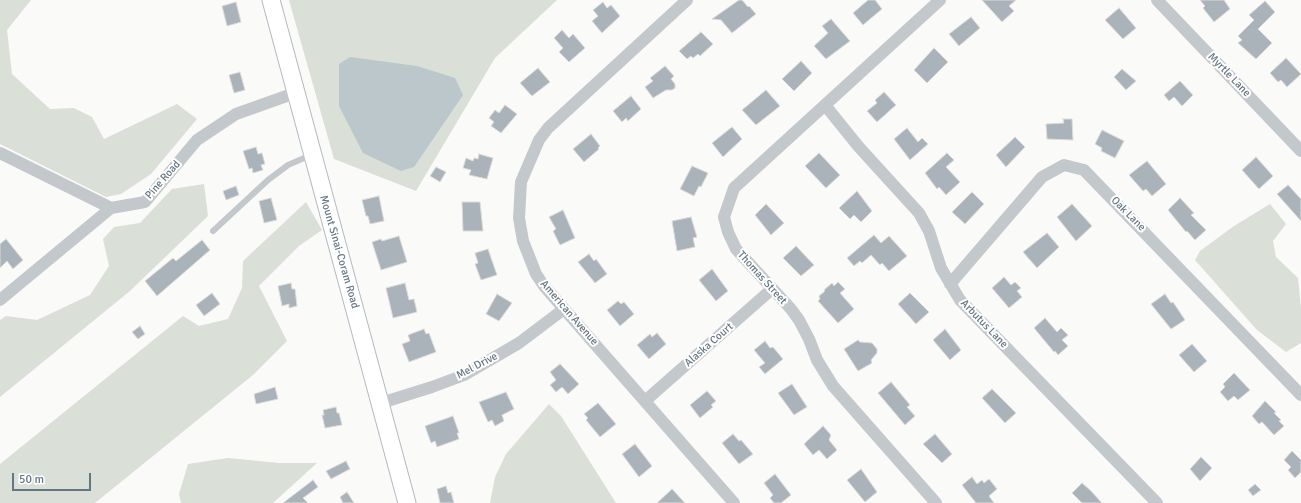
<!DOCTYPE html>
<style>
body{margin:0}
#map{position:relative;width:1301px;height:503px;overflow:hidden;background:#fafaf8;font-family:Signika,sans-serif}
canvas{display:block}
.scale{position:absolute;left:12px;top:473px;width:79px;height:18px;box-sizing:border-box;border:2px solid #657683;border-top:0;padding-left:5px;font-size:12px;line-height:14px;white-space:nowrap;color:#657683;-webkit-text-stroke:3px #fff;paint-order:stroke}
</style>
<div id="map">
<canvas width="1301" height="503"></canvas>
<div class="scale">50 m</div>
</div>
<script>
const g = document.querySelector('canvas').getContext('2d');
g.lineJoin = 'round';
function fill(path, color) {
  g.fillStyle = color;
  g.fill(path, 'evenodd');
}
function poly(rows) {
  const path = new Path2D();
  for (const r of rows) {
    path.moveTo(r[0], r[1]);
    for (let i = 2; i < r.length; i += 2) path.lineTo(r[i], r[i + 1]);
  }
  return path;
}
function stroke(path, color, width, dash) {
  g.strokeStyle = color;
  g.lineWidth = width;
  g.lineCap = dash ? 'butt' : 'round';
  g.setLineDash(dash || []);
  g.stroke(path);
}
function write(font, color, halo, rows, align = 'center') {
  g.font = font + ' Signika,sans-serif';
  g.lineWidth = 4;
  g.setLineDash([]);
  g.textBaseline = 'middle';
  g.strokeStyle = halo;
  g.fillStyle = color;
  for (const [text, x, y, turn = 0] of rows) {
    g.save();
    g.translate(x, y);
    g.rotate((+turn || 0) * Math.PI / 180);
    g.textAlign = isNaN(turn) ? turn : align;
    if (halo) g.strokeText(text, 0, 0);
    g.fillText(text, 0, 0);
    g.restore();
  }
}
const green = poly([
 [0,0,31,0,7,30,12,74,50,109,74,108,92,117,104,139,177,104,197,119,151,174,121,194,106,197,0,144],
 [289,0,557,0,495,58,416,191,334,159],
 [339,64,417,66,432,72],
 [204,184,208,216,130,291,0,397,0,320,6,316,37,320,90,295,109,266,103,239,114,227,140,223,172,189],
 [306,202,322,230,299,246,259,286,287,341,253,375,95,503,0,503,0,464,183,316,199,326,228,319,242,288,243,261],
 [1270,204,1286,224,1273,241,1276,257,1298,278,1301,308,1301,343,1286,352,1257,330,1195,260,1200,251,1234,226],
 [549,404,561,416,616,503,490,503,495,477,506,454],
 [228,458,279,463,317,463,273,503,181,503,179,494,188,464]
]);
const water = poly([
 [350,57,417,66,455,78,463,95,414,167,401,171,363,153,339,106,339,64]
]);
const building = poly([
 [739,0,742,0,748,7,749,6,756,14,732,33,721,20,712,19,739,0],
 [868,0,875,0,882,9,863,25,853,13,868,0],
 [982,0,1016,0,1009,6,1014,11,1002,22,982,0],
 [1200,0,1224,0,1230,9,1214,22,1203,8,1205,6,1200,0],
 [1265,1,1275,12,1258,29,1272,43,1256,59,1238,43,1242,40,1238,36,1254,20,1249,15,1265,1],
 [236,2,241,22,227,26,222,6,236,2],
 [603,2,607,8,611,5,620,16,602,33,592,21,598,16,593,10,603,2],
 [1119,8,1136,28,1123,39,1105,20,1119,8],
 [971,17,980,28,959,46,949,34,971,17],
 [831,19,850,41,826,59,814,46,828,33,822,26,831,19],
 [562,30,569,38,573,34,585,48,569,62,559,52,563,48,554,38,562,30],
 [701,32,713,44,700,56,698,54,693,58,691,56,687,59,679,51,701,32],
 [934,48,948,62,927,83,914,70,934,48],
 [1286,58,1301,74,1287,87,1281,80,1278,82,1270,73,1286,58],
 [801,61,812,73,794,91,782,79,801,61],
 [665,66,674,76,671,79,675,84,675,88,672,90,666,90,653,98,645,87,653,81,650,78,665,66],
 [538,68,550,82,532,96,520,83,538,68],
 [1122,69,1136,81,1126,90,1114,77,1122,69],
 [240,72,245,90,234,93,229,75,240,72],
 [1180,81,1193,95,1182,106,1174,97,1169,101,1164,95,1180,81],
 [766,90,780,106,756,125,742,110,766,90],
 [884,92,896,105,877,122,867,111,877,103,875,100,884,92],
 [631,96,641,109,628,121,626,118,622,122,613,111,631,96],
 [505,105,517,114,501,133,491,126,494,122,489,118,495,110,499,113,505,105],
 [1063,119,1072,119,1073,140,1047,139,1046,124,1064,123,1063,119],
 [732,127,742,139,723,157,712,143,732,127],
 [907,128,918,142,922,138,928,144,910,160,894,139,907,128],
 [1102,130,1124,141,1115,158,1101,151,1102,148,1095,144,1102,130],
 [591,134,600,146,598,148,599,149,584,162,573,149,591,134],
 [1015,137,1025,147,1006,167,996,155,1015,137],
 [256,147,258,154,262,153,265,164,261,165,263,170,253,173,252,168,249,169,243,151,256,147],
 [819,153,840,175,826,188,805,166,819,153],
 [947,153,954,160,946,167,960,182,946,195,939,187,937,189,925,173,947,153],
 [479,154,493,158,487,179,469,175,471,170,463,168,466,158,473,161,474,158,478,159,479,154],
 [1256,157,1273,176,1259,189,1242,170,1256,157],
 [1147,161,1166,184,1152,196,1146,189,1143,191,1129,175,1147,161],
 [692,166,708,173,701,187,699,186,694,196,680,189,692,166],
 [436,167,446,172,440,182,430,176,436,167],
 [1288,185,1301,199,1301,221,1277,194,1288,185],
 [236,186,239,195,226,200,223,191,236,186],
 [857,191,872,211,861,222,854,215,850,219,839,208,857,191],
 [972,192,984,204,965,224,952,212,972,192],
 [379,196,384,221,370,224,368,216,366,216,362,200,379,196],
 [271,198,277,220,264,223,259,201,271,198],
 [1180,198,1194,213,1191,215,1206,230,1195,240,1187,231,1186,232,1168,210,1180,198],
 [462,202,480,202,483,231,463,231,462,202],
 [766,204,784,223,771,235,755,215,766,204],
 [1072,204,1092,226,1076,241,1057,217,1072,204],
 [563,210,575,238,560,245,553,231,556,229,549,217,563,210],
 [691,217,697,237,693,238,695,247,677,251,672,221,691,217],
 [1047,233,1059,247,1037,268,1023,252,1047,233],
 [874,235,881,243,889,236,907,256,889,271,882,263,880,265,871,255,862,263,860,261,854,266,847,258,874,235],
 [399,236,407,262,381,270,372,242,381,239,382,241,399,236],
 [6,239,23,260,13,269,7,261,0,268,0,244,6,239],
 [202,240,210,250,157,296,145,281,173,258,176,261,202,240],
 [796,246,814,265,801,276,783,258,796,246],
 [488,249,497,275,481,280,475,264,478,263,475,253,488,249],
 [589,254,594,261,596,259,607,274,595,283,578,262,589,254],
 [712,269,728,291,716,301,699,280,712,269],
 [1004,277,1011,285,1015,282,1021,288,1017,291,1022,297,1009,308,992,288,1004,277],
 [838,282,845,289,840,293,854,309,838,323,818,301,820,299,819,296,825,291,824,290,832,283,834,286,838,282],
 [291,283,292,289,295,289,297,306,289,308,289,304,282,306,278,286,291,283],
 [405,283,409,300,414,299,417,312,393,318,386,288,405,283],
 [212,293,220,304,204,316,196,305,212,293],
 [910,293,929,312,916,324,898,304,910,293],
 [497,294,512,303,499,321,486,314,497,294],
 [1165,294,1171,303,1173,302,1185,320,1171,329,1151,304,1165,294],
 [618,301,621,304,624,302,634,314,620,326,607,310,618,301],
 [1045,318,1057,332,1061,328,1068,335,1062,340,1068,346,1058,355,1055,351,1054,352,1034,328,1045,318],
 [140,326,145,334,138,339,132,332,140,326],
 [424,329,426,334,429,333,436,352,409,362,402,344,410,341,408,335,424,329],
 [945,329,961,350,950,360,933,340,945,329],
 [657,333,666,344,649,359,637,345,650,334,652,337,657,333],
 [858,340,860,342,872,343,877,349,877,353,871,360,872,363,858,371,844,349,858,340],
 [765,341,770,348,773,347,783,359,765,374,759,367,765,363,754,350,765,341],
 [1192,344,1207,361,1194,372,1179,355,1192,344],
 [560,364,579,384,568,394,562,387,556,392,550,385,556,380,550,372,560,364],
 [1234,373,1250,390,1238,400,1234,396,1228,401,1220,392,1225,387,1223,384,1234,373],
 [891,382,910,405,907,407,915,416,905,425,878,393,891,382],
 [792,384,807,407,794,415,778,393,792,384],
 [275,387,278,399,256,404,254,394,275,387],
 [992,389,1016,413,1005,423,982,398,992,389],
 [707,391,716,401,711,405,713,407,700,418,690,405,707,391],
 [506,392,514,409,502,415,504,421,495,426,492,420,488,422,479,402,506,392],
 [1265,401,1276,412,1274,413,1281,420,1279,421,1284,426,1274,435,1262,422,1259,424,1252,416,1265,401],
 [598,403,616,424,600,437,586,420,588,418,584,414,598,403],
 [336,407,337,413,339,413,342,425,325,428,322,415,324,415,323,410,336,407],
 [453,416,459,433,457,433,459,439,437,447,435,441,431,443,425,426,453,416],
 [823,426,831,435,829,440,837,450,827,459,819,450,813,455,804,444,823,426],
 [733,434,739,441,741,440,753,454,739,464,722,443,733,434],
 [935,434,952,454,942,463,923,444,935,434],
 [635,444,652,466,639,477,622,454,635,444],
 [1292,451,1301,460,1301,472,1295,478,1288,470,1291,467,1284,460,1292,451],
 [1201,457,1212,468,1200,481,1190,469,1201,457],
 [346,461,350,469,331,479,326,471,346,461],
 [861,469,877,492,865,502,847,480,861,469],
 [775,474,791,495,781,503,774,503,770,498,773,495,764,483,775,474],
 [972,477,977,484,982,480,984,483,989,479,997,489,989,496,994,503,976,503,962,485,972,477],
 [313,480,318,487,303,498,308,503,283,503,313,480],
 [1082,483,1090,490,1102,503,1082,503,1072,493,1082,483],
 [1255,484,1261,490,1253,496,1248,490,1255,484],
 [446,486,448,493,451,492,454,503,440,503,437,489,446,486],
 [672,489,685,503,657,503,672,489],
 [347,492,354,503,343,503,340,497,347,492]
]);
const lane = poly([
 [213,231,268,180,288,165,311,155]
]);
const street = poly([
 [687,0,548,128,539,140,521,182,519,218,523,241,536,274,544,286,734,503],
 [1157,0,1301,151],
 [825,105,858,146,919,213,929,231,941,268,960,300,1157,503],
 [0,153,111,208,145,202,197,140,236,114,295,93],
 [950,284,1042,177,1064,165,1084,170,1301,395],
 [0,300,111,208],
 [645,401,772,289],
 [381,403,432,387,464,375,519,343,564,309],
 [936,503,833,386,817,360,809,339,799,320,791,309,736,249,728,232,724,217,734,188,940,0]
]);
const secondary = poly([
 [271,0,407,503]
]);
const streetNames = [
 ["Myrtle Lane",1229,75,46],
 ["Pine Road",163,180,-49],
 ["Oak Lane",1128,214,45],
 ["Mount Sinai-Coram Road",339,252,74],
 ["Thomas Street",762,278,48],
 ["American Avenue",569,313,49],
 ["Arbutus Lane",984,324,46],
 ["Alaska Court",709,345,-41],
 ["Mel Drive",477,366,-28]
];
fill(green, '#dadfd7');
fill(water, '#bbc7cb');
fill(building, '#aab3b9');
stroke(building, '#dcdcda', 1);
stroke(secondary, '#b3babf', 19);
stroke(lane, '#c3c8cc', 6);
stroke(street, '#c3c8cc', 12);
stroke(secondary, '#fff', 17);
write('11px', '#657683', '#fff', streetNames);
</script>
